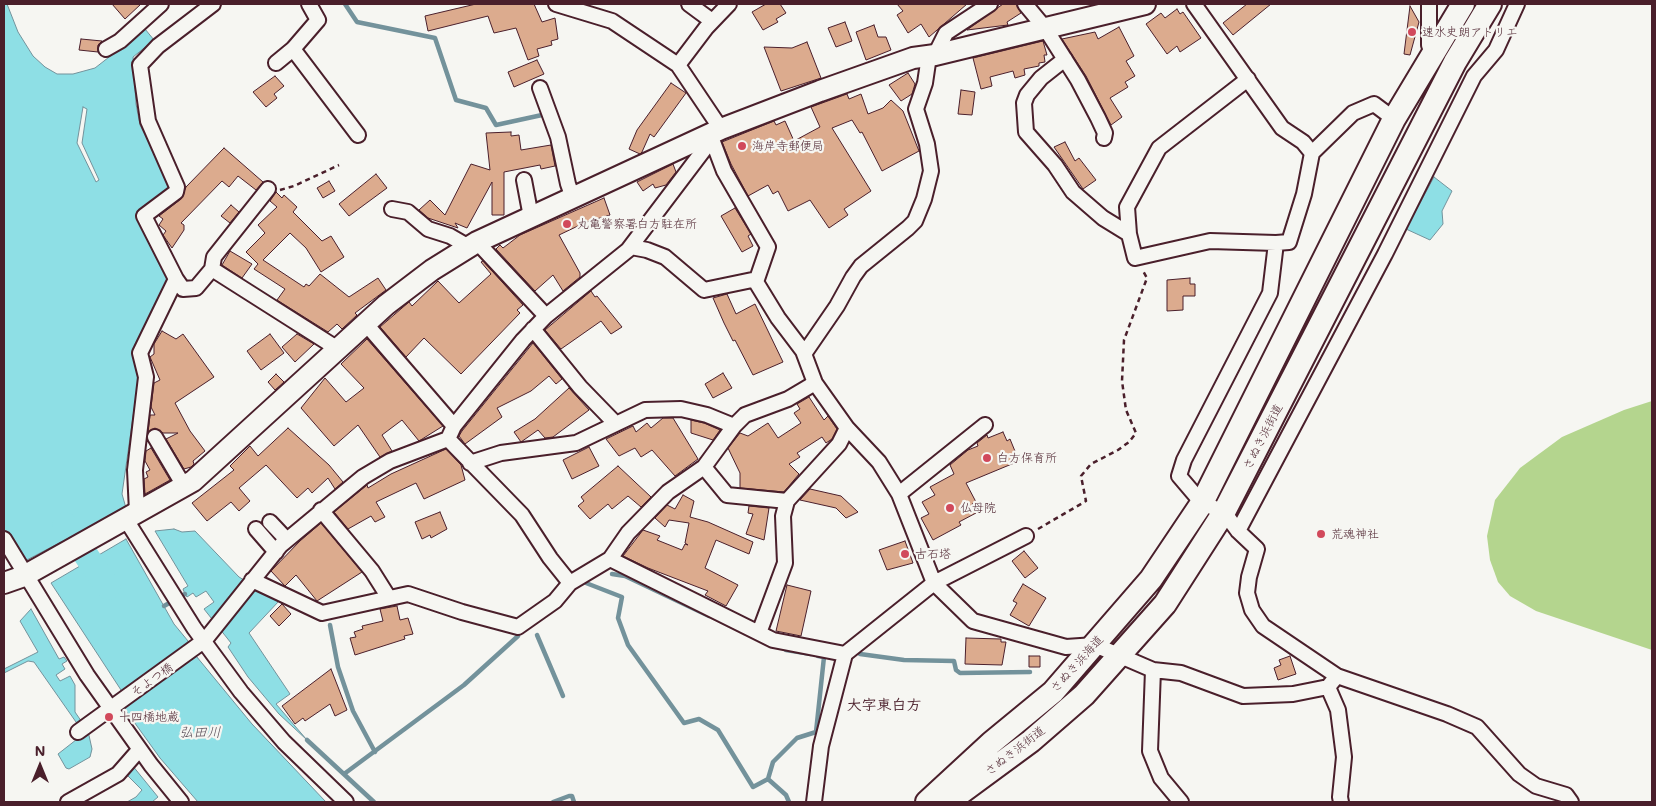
<!DOCTYPE html>
<meta charset="utf-8">
<style>
body{margin:0}
#map{position:relative;width:1656px;height:806px;overflow:hidden;background:#f6f6f2;font-family:Mali,sans-serif}
canvas{display:block}
.frame{position:absolute;inset:0;border:5px solid #4a1f2b;pointer-events:none}
.north{position:absolute;left:15px;top:741px;width:50px;height:50px;-webkit-text-stroke:4px #f6f6f2;paint-order:stroke;rotate:0deg;font-size:14px;font-weight:700;line-height:20px;text-align:center;color:#4a1f2b}
.north::after{content:'';display:block;margin:auto;width:18px;height:22px;background:#4a1f2b;clip-path:polygon(50% 0,100% 100%,50% 72%,0 100%)}
</style>
<div id="map">
<canvas width="1656" height="806"></canvas>
<div class="frame"></div>
<div class="north">N</div>
</div>
<script>
const g = document.querySelector('canvas').getContext('2d');
g.lineJoin = 'round';
function fill(path, color) {
  g.fillStyle = color;
  g.fill(path, 'evenodd');
}
function poly(rows) {
  const path = new Path2D();
  for (const r of rows) {
    path.moveTo(r[0], r[1]);
    for (let i = 2; i < r.length; i += 2) path.lineTo(r[i], r[i + 1]);
  }
  return path;
}
function stroke(path, color, width, dash) {
  g.strokeStyle = color;
  g.lineWidth = width;
  g.lineCap = dash ? 'butt' : 'round';
  g.setLineDash(dash || []);
  g.stroke(path);
}
function write(font, color, halo, rows, align = 'center') {
  g.font = font + ' Mali,"Klee One",sans-serif';
  g.lineWidth = 4.5;
  g.setLineDash([]);
  g.textBaseline = 'middle';
  g.strokeStyle = halo;
  g.fillStyle = color;
  for (const [text, x, y, turn = 0] of rows) {
    g.save();
    g.translate(x, y);
    g.rotate((+turn || 0) * Math.PI / 180);
    g.textAlign = isNaN(turn) ? turn : align;
    if (halo) g.strokeText(text, 0, 0);
    g.fillText(text, 0, 0);
    g.restore();
  }
}
const green = poly([
 [1652,401,1652,650,1536,611,1510,596,1498,582,1490,560,1487,536,1495,500,1520,468,1562,437,1624,410]
]);
const water = poly([
 [4,4,7,4,18,32,33,56,45,67,57,74,73,74,95,68,145,29,154,40,133,57,136,104,140,125,171,186,171,189,140,213,169,278,134,359,139,375,122,494,126,508,21,563,4,534,4,4],
 [83,107,87,109,82,143,99,180,96,182,77,143,83,107],
 [1434,177,1452,191,1442,211,1443,224,1430,240,1406,229,1434,177],
 [174,529,182,532,195,531,239,577,279,601,249,633,290,694,276,704,307,740,279,714,248,677,228,647,231,643,204,609,214,602,206,591,196,597,193,593,187,597,185,594,183,589,188,586,155,531,174,529],
 [126,539,174,624,188,641,192,651,252,724,326,802,198,802,160,758,124,708,121,690,51,583,126,539],
 [31,609,59,659,64,657,67,661,62,664,65,669,56,675,60,681,70,676,75,685,75,712,88,731,92,749,90,757,69,769,66,768,58,754,81,736,83,732,34,662,28,661,4,673,4,669,38,652,20,621,31,609],
 [132,765,158,797,152,802,127,802,136,797,142,790,127,775,132,765]
]);
const stream = poly([
 [345,4,357,22,435,38,456,100,486,108,496,125,542,115],
 [612,574,625,576,709,616],
 [586,583,622,597,618,618,628,645,684,723,699,719,718,730,753,787,768,779,786,795,789,802],
 [164,606,185,594],
 [330,625,338,667,353,711,375,752],
 [537,635,563,696],
 [786,650,811,654],
 [860,654,904,660,954,661,956,670,960,673,1030,672],
 [307,740,374,802],
 [344,774,464,685,518,636],
 [768,779,773,762,797,738,816,732,824,657,818,656],
 [553,802,569,796,572,796,574,802]
]);
const river = poly([
 [65,525,108,587]
]);
const building = poly([
 [112,4,141,4,125,19,112,4],
 [476,4,534,4,542,22,555,18,558,39,551,41,552,45,537,49,539,56,528,60,516,28,494,33,488,16,428,31,425,16,476,4],
 [766,4,780,4,786,13,776,19,778,22,763,30,752,12,766,4],
 [897,4,967,4,929,37,921,24,908,33,897,15,903,11,897,4],
 [1003,4,1016,4,1021,13,1007,22,1008,25,967,30,1003,4],
 [1247,4,1271,4,1233,35,1223,23,1247,4],
 [1410,6,1419,22,1410,55,1404,54,1410,6],
 [1177,9,1180,14,1183,12,1201,38,1180,52,1177,46,1167,54,1146,24,1161,13,1165,18,1177,9],
 [845,22,852,41,836,47,828,28,845,22],
 [874,25,878,37,886,37,891,50,866,60,856,32,874,25],
 [1119,27,1134,56,1126,61,1135,76,1125,82,1128,87,1110,98,1122,117,1111,125,1086,76,1062,39,1095,32,1098,39,1119,27],
 [81,39,102,41,98,45,98,52,79,50,81,39],
 [1043,41,1047,55,1044,55,1045,62,1039,63,1039,66,1024,69,1025,75,1015,78,1013,71,990,77,992,86,981,89,973,58,1043,41],
 [807,42,821,78,781,91,764,47,792,48,807,42],
 [537,60,544,74,514,87,508,72,537,60],
 [908,73,915,84,912,94,901,101,889,85,908,73],
 [275,76,284,86,274,94,277,98,266,107,253,92,275,76],
 [671,83,686,93,654,137,650,134,642,152,640,154,629,149,637,130,671,83],
 [961,90,975,92,972,115,958,114,961,90],
 [847,94,849,99,861,94,868,114,883,108,891,100,903,111,919,151,882,171,862,132,860,133,852,120,832,128,871,191,844,209,848,215,829,228,810,200,788,211,778,191,773,194,768,185,748,196,731,164,722,142,774,121,776,125,785,121,794,141,820,127,811,107,847,94],
 [511,132,511,136,519,135,521,150,551,145,555,166,541,169,540,165,504,172,504,215,492,215,492,182,467,228,455,223,458,228,428,218,419,210,430,200,445,215,471,164,490,170,486,133,511,132],
 [1065,142,1075,161,1079,158,1096,180,1083,189,1054,147,1065,142],
 [224,148,263,182,256,190,238,176,229,187,222,181,181,223,184,225,184,230,172,248,163,235,166,231,159,225,163,219,159,216,181,199,186,187,224,148],
 [673,164,676,172,666,185,655,188,653,184,643,191,637,182,673,164],
 [376,174,387,188,349,216,339,204,376,174],
 [329,181,335,191,323,198,317,188,329,181],
 [276,192,282,198,284,195,297,207,293,212,322,241,331,236,344,257,321,272,306,248,290,233,263,260,304,287,306,284,309,286,320,274,349,297,378,278,386,290,355,313,357,315,342,329,337,324,328,332,277,300,285,289,254,269,258,264,246,252,265,233,258,225,277,207,270,201,276,192],
 [604,198,610,215,580,224,580,225,559,235,580,273,580,277,563,291,553,275,535,291,496,249,500,245,503,248,520,235,604,198],
 [231,205,239,212,230,223,221,216,231,205],
 [735,208,751,234,748,236,753,246,742,252,721,216,735,208],
 [230,251,252,264,242,278,222,265,230,251],
 [483,261,523,305,517,310,520,313,461,374,424,338,406,357,380,327,409,302,412,306,438,281,459,303,491,274,481,262,483,261],
 [1190,278,1190,284,1195,284,1195,296,1183,296,1183,310,1167,311,1167,280,1190,278],
 [591,291,595,297,597,296,622,327,611,334,601,321,561,349,545,330,591,291],
 [727,294,736,314,755,304,783,362,753,375,735,340,733,341,724,323,713,298,727,294],
 [162,331,176,339,183,334,214,377,175,403,190,431,205,451,193,461,194,464,191,467,184,469,166,439,178,433,163,433,155,428,148,432,150,415,155,415,151,407,154,383,160,380,150,357,154,354,154,344,162,331],
 [270,334,284,353,261,370,247,351,270,334],
 [297,334,314,344,295,362,282,347,297,334],
 [367,339,443,426,419,441,402,420,382,435,392,451,380,457,358,425,334,446,301,408,325,378,346,402,364,388,341,364,367,339],
 [533,343,562,379,556,384,549,376,531,391,497,408,502,417,465,444,459,436,462,431,533,343],
 [723,373,732,388,713,398,705,384,723,373],
 [276,374,284,382,275,390,268,382,276,374],
 [569,388,589,410,553,437,545,438,538,430,521,442,514,432,535,419,569,388],
 [809,397,824,420,828,416,837,429,832,439,826,443,822,437,797,453,800,457,789,464,799,474,784,492,740,488,740,473,728,448,740,433,748,436,768,423,778,438,801,423,794,413,800,409,797,404,809,397],
 [663,418,673,418,698,459,675,476,652,450,641,457,635,448,619,456,606,439,633,426,636,432,647,423,651,428,663,418],
 [691,420,704,423,720,430,713,440,691,433,691,420],
 [288,428,329,465,343,482,335,489,328,478,312,493,308,488,297,498,266,465,239,488,250,501,239,511,231,502,207,521,192,503,234,470,230,466,250,446,258,456,288,428],
 [1003,432,1007,441,1010,439,1019,461,966,483,976,502,972,504,976,513,959,522,961,525,933,540,921,518,929,514,922,502,935,495,930,487,954,474,950,465,968,450,978,446,977,443,987,435,988,438,1003,432],
 [589,447,599,466,572,479,563,460,589,447],
 [151,448,170,480,145,494,144,479,148,477,146,472,150,470,145,461,146,451,151,448],
 [446,449,461,465,465,480,424,499,416,483,376,502,385,517,375,522,371,516,348,529,334,512,367,485,368,488,391,474,446,449],
 [618,466,651,497,641,507,628,496,612,509,608,504,590,519,578,506,584,501,581,497,618,466],
 [810,489,841,496,858,512,846,518,836,508,800,500,810,489],
 [683,495,694,501,690,517,708,522,753,542,749,554,716,540,705,568,738,585,726,606,705,595,708,591,648,568,623,556,643,530,660,536,657,540,682,550,685,544,688,545,685,543,689,523,669,520,665,527,655,518,667,505,675,509,683,495],
 [749,506,769,508,764,540,746,534,753,514,748,513,749,506],
 [440,512,447,529,431,538,430,535,422,539,415,522,440,512],
 [321,523,362,572,317,601,296,575,285,586,271,571,300,541,321,523],
 [905,541,913,563,887,570,879,550,905,541],
 [1024,551,1038,568,1025,578,1012,561,1024,551],
 [1023,584,1046,598,1029,626,1010,615,1017,603,1013,601,1023,584],
 [787,585,811,591,801,636,776,631,787,585],
 [282,604,291,614,279,626,270,616,282,604],
 [397,606,400,620,408,618,413,634,404,636,405,639,355,655,350,638,356,637,354,632,363,629,362,626,383,621,380,609,397,606],
 [966,638,1001,639,1001,642,1006,642,1002,665,965,664,966,638],
 [1029,656,1040,656,1040,667,1029,667,1029,656],
 [1290,656,1296,674,1278,680,1274,668,1281,665,1279,660,1290,656],
 [331,669,347,710,335,716,330,704,305,721,303,718,295,724,282,706,331,669]
]);
const path = poly([
 [280,190,294,186,339,165],
 [1038,529,1086,501,1081,476,1091,464,1118,450,1129,442,1136,433,1126,410,1122,381,1124,340,1147,278,1143,271]
]);
const street = poly([
 [556,4,612,21,678,65,721,129],
 [689,4,712,21],
 [1025,4,1045,28,1078,80,1098,118,1105,133,1104,138],
 [1194,4,1282,128,1303,142,1312,153],
 [1429,4,1429,45,1433,56],
 [106,49,120,41,161,4],
 [293,49,358,135],
 [935,55,946,33,990,4],
 [1065,59,1041,78,1027,95,1024,103,1026,132,1055,165,1073,192,1103,218,1129,234,1135,258,1210,241,1276,243],
 [276,63,293,49,318,20,309,4],
 [678,65,706,28,729,4],
 [540,88,558,137,568,184,573,198],
 [1394,119,1374,104,1353,113,1312,153,1304,194,1289,242,1276,243,1270,293,1184,460,1179,476,1202,503,1224,512,1238,531,1257,549,1249,577,1247,593,1252,610,1263,626,1337,676,1447,714,1477,727,1519,774,1536,786,1566,795,1571,802],
 [710,134,724,171,768,247,756,282,778,318,803,351,815,383,847,428,879,462,899,494,934,583,973,621,1066,647,1095,645,1153,670,1181,673,1243,696,1293,694,1328,687,1337,676],
 [524,180,531,217],
 [392,209,408,212,428,229,450,236,469,247],
 [1129,234,1127,207,1159,148,1248,79],
 [477,242,546,316],
 [631,247,647,250,665,257,704,290,757,279],
 [212,269,214,257,268,189],
 [176,279,144,216,176,192,177,187,148,121,140,65,158,46,213,4],
 [366,324,454,426],
 [533,329,580,387,615,423],
 [804,354,837,306,853,277,861,266,908,228,915,221,924,199,931,171,927,144,916,109,925,83,929,56],
 [155,437,184,486],
 [448,439,522,515,550,558,570,583,610,559,773,640,845,654],
 [470,463,501,453,576,443,645,410,681,409,707,415,734,426,745,415,788,399,815,383],
 [704,467,727,495,787,501],
 [899,494,985,425],
 [321,510,372,571,389,598],
 [137,512,135,470,146,377,140,353,176,279,183,289,196,288,212,269,338,349],
 [125,518,194,628,241,692,284,742,346,802],
 [270,522,287,540],
 [256,529,276,552],
 [1238,531,1385,254,1474,76,1496,50,1517,4],
 [4,539,87,675,151,765,181,802],
 [610,559,628,533,668,492,704,467,734,426],
 [252,580,322,613,408,594,462,612,518,627,555,601,570,583],
 [759,633,785,563,783,516,787,501,839,444,847,428],
 [1153,670,1150,751,1161,778,1181,802],
 [1328,687,1338,710,1344,757,1340,797,1341,802],
 [78,732,205,640,281,545,363,477,390,461,448,439,454,426,523,340,546,316,628,250,706,147,710,134],
 [68,802,118,774,139,750],
 [814,802,821,746,845,654,934,583,1026,536]
]);
const secondary = poly([
 [4,583,24,576,193,481,386,305,432,270,477,242,721,129,820,91,913,58,935,55,1145,4]
]);
const primary = poly([
 [927,802,991,743,1053,692,1151,579,1202,503,1394,119,1463,4],
 [948,802,1031,741,1084,695,1165,604,1224,512,1455,62,1490,4]
]);
const markers = [
 [1412,32,5,"#d1495b"],
 [742,146,5,"#d1495b"],
 [567,224,5,"#d1495b"],
 [987,458,5,"#d1495b"],
 [950,508,5,"#d1495b"],
 [1321,534,5,"#d1495b"],
 [905,554,5,"#d1495b"],
 [109,717,5,"#d1495b"]
];
const poiNames = [
 ["速水史朗アトリエ",1422,32],
 ["海岸寺郵便局",752,146],
 ["丸亀警察署白方駐在所",577,224],
 ["白方保育所",997,458],
 ["仏母院",960,508],
 ["荒魂神社",1331,534],
 ["古石塔",915,554],
 ["十四橋地蔵",119,717]
];
const streetNames = [
 ["さぬき浜街道",1263,437,-63],
 ["さぬき浜海道",1077,664,-48],
 ["そよつ橋",152,680,-36],
 ["さぬき浜街道",1015,751,-38]
];
const waterNames = [
 ["弘田川",200,733]
];
const quarterNames = [
 ["大字東白方",884,705]
];
fill(green, '#b4d58e');
fill(water, '#8edfe5');
stroke(water, '#73929b', 1);
stroke(stream, '#73929b', 4.5);
stroke(river, '#8edfe5', 25);
fill(building, '#dcab8e');
stroke(building, '#4a1f2b', 1);
stroke(street, '#4a1f2b', 18);
stroke(secondary, '#4a1f2b', 24);
stroke(primary, '#4a1f2b', 26);
stroke(path, '#4a1f2b', 2.5, [5, 4]);
stroke(street, '#f6f6f2', 14);
stroke(secondary, '#f6f6f2', 20);
stroke(primary, '#f6f6f2', 22);
for (const [x, y, r, color] of markers) {
  const dot = new Path2D();
  dot.arc(x, y, r, 0, 2 * Math.PI);
  g.fillStyle = color;
  g.fill(dot);
  stroke(dot, '#f6f6f2', 2);
}
write('12px', '#4a1f2b', '#f6f6f2', poiNames, 'left');
write('12px', '#4a1f2b', '#f6f6f2', streetNames);
write('italic 14px', '#5b4f5a', '#f6f6f2', waterNames);
write('bold 15px', '#4a1f2b', '#f6f6f2', quarterNames);
</script>
